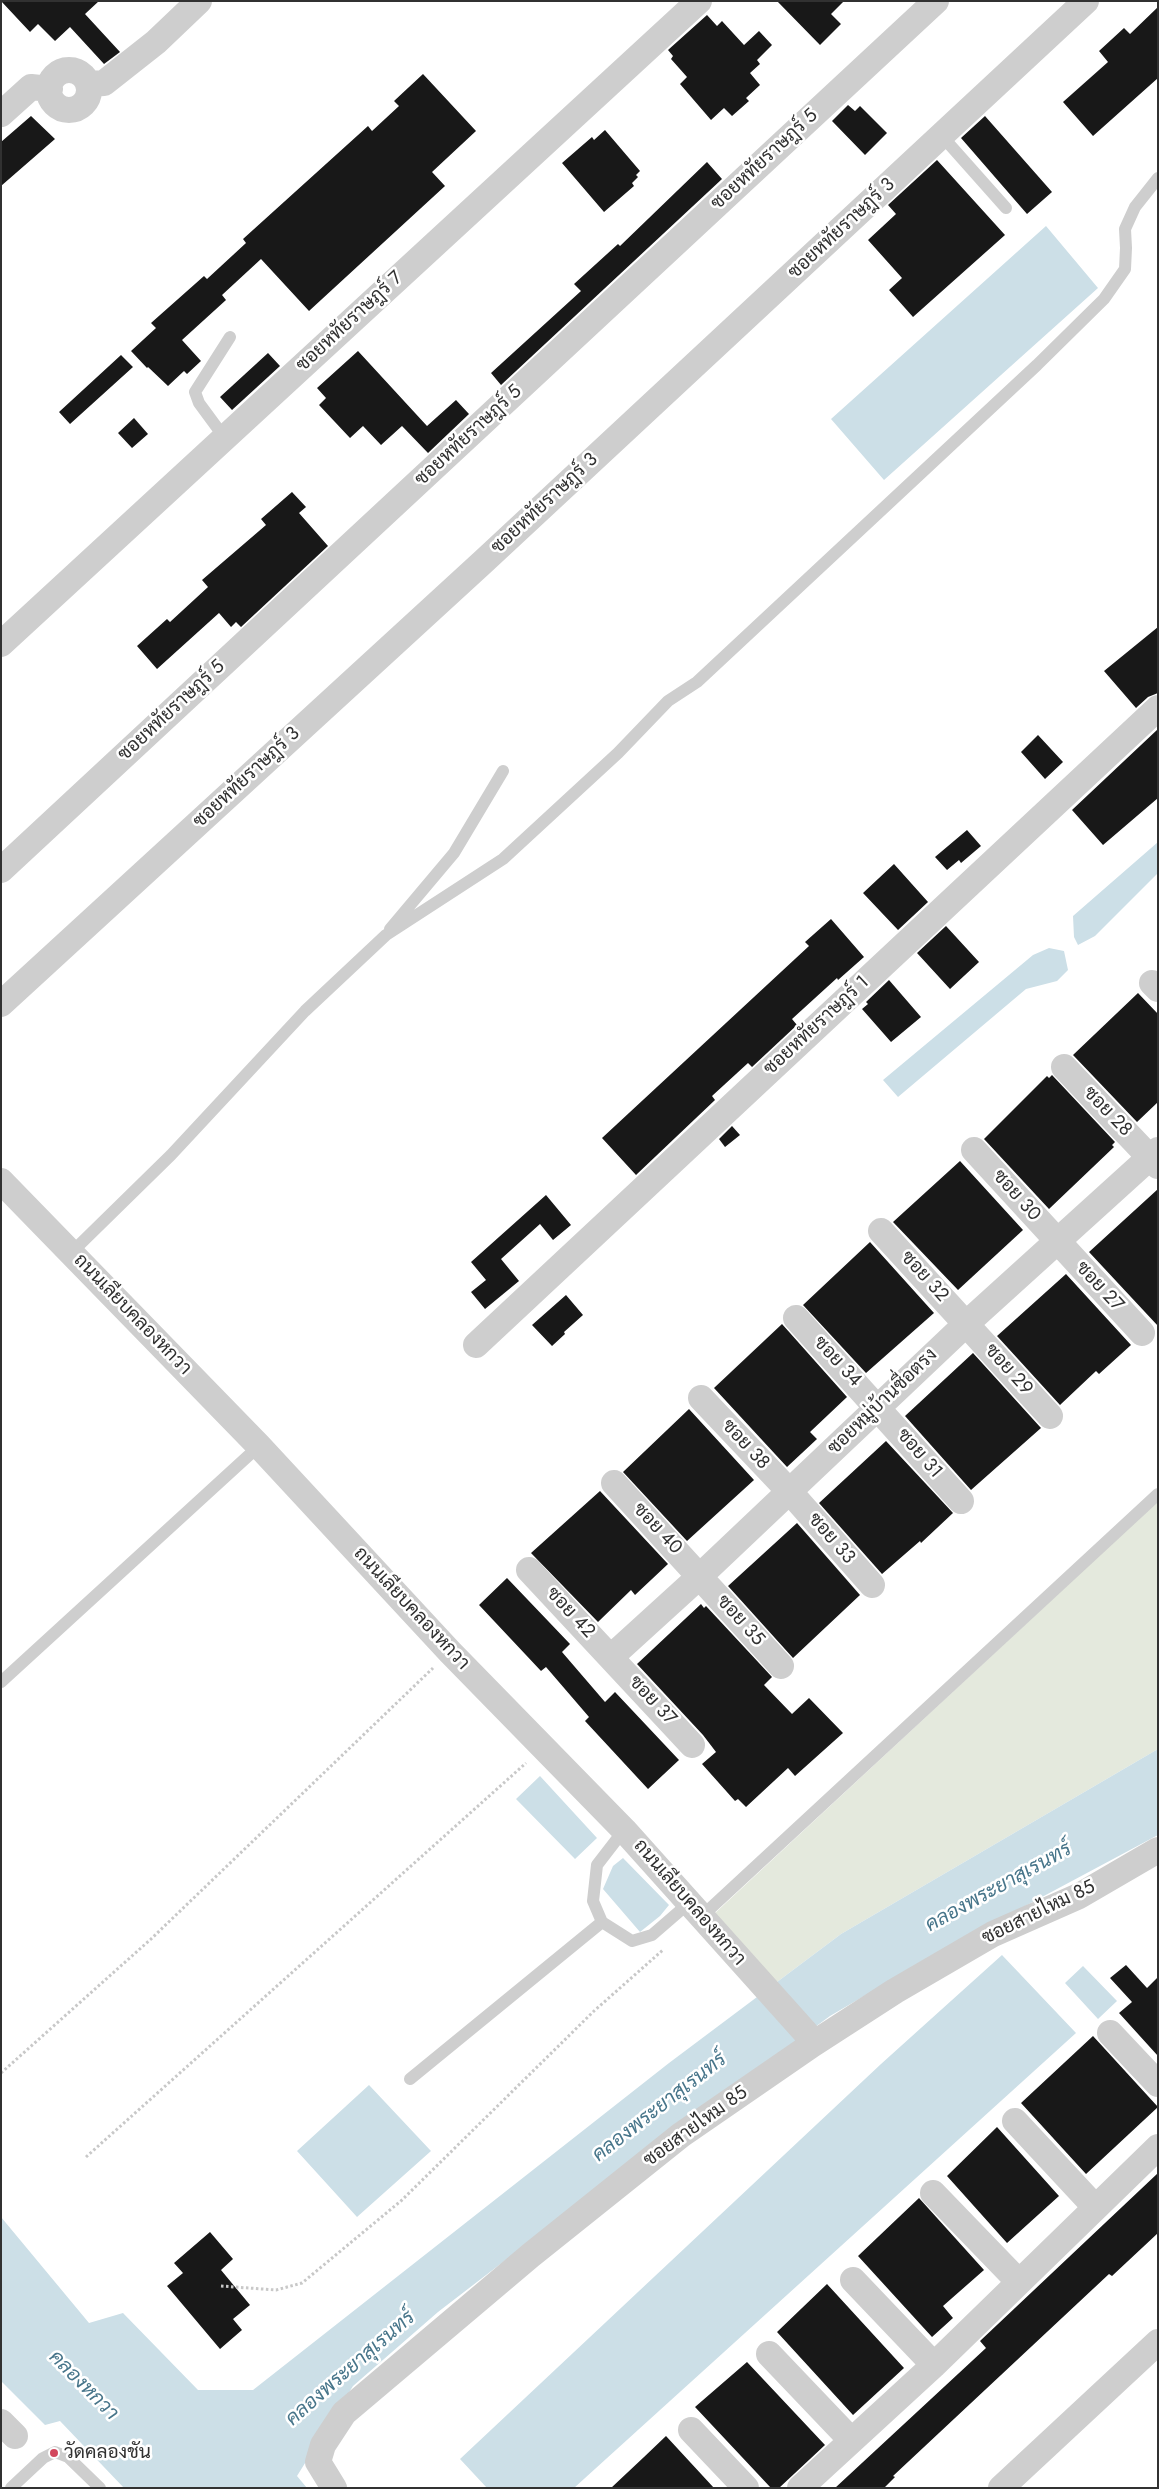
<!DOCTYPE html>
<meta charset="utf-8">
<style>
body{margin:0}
#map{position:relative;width:1159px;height:2489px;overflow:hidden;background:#fff;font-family:Jost,sans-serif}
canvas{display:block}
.frame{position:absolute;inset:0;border:2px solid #313131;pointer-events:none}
</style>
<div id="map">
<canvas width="1159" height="2489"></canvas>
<div class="frame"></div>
</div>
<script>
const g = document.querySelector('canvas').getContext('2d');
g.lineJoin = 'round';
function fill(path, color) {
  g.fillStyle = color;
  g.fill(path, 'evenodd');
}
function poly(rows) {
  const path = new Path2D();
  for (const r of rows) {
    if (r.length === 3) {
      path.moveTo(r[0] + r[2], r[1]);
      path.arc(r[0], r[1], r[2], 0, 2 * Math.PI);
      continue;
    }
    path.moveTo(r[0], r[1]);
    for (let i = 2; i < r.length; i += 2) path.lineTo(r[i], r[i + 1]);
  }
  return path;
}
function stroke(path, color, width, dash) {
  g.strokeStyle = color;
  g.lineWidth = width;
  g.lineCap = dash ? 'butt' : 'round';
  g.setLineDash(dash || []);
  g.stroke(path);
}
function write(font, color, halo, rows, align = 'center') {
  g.font = font + ' Jost,Sarabun,sans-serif';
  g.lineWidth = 5;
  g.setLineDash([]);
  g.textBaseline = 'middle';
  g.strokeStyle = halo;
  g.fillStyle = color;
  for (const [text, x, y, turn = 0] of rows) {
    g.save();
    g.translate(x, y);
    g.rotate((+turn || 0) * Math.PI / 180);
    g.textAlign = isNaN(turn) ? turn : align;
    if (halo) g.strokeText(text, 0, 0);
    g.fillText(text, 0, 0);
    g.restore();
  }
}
const green = poly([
 [1158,1501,1158,1749,841,1934,777,1982,714,1914]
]);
const water = poly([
 [1046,226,1098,288,884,480,831,419],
 [1158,842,1158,873,1095,936,1078,945,1074,937,1073,916],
 [1049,948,1064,951,1068,970,1057,981,1026,989,898,1097,883,1080,1033,955],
 [1158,1749,1158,1835,941,1951,830,2016,655,2145,438,2312,353,2386,297,2476,307,2488,124,2488,60,2421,45,2425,1,2381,1,2217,89,2323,123,2313,198,2390,253,2390,669,2063,841,1934],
 [540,1776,597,1838,575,1859,516,1799],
 [623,1858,669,1905,660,1916,640,1932,603,1889,613,1866],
 [1002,1955,1076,2033,574,2488,487,2488,460,2459,881,2064],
 [1083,1966,1117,2001,1098,2019,1065,1983],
 [369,2085,431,2151,357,2217,297,2151]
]);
const building = poly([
 [1,1,99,1,85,14,120,52,104,64,70,27,55,41,38,24,30,32],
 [777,1,844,1,831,14,841,24,820,45],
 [1158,7,1158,78,1093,136,1063,102,1108,62,1099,51,1124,28,1130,34],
 [707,15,717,26,722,21,744,45,759,31,772,45,757,60,760,64,750,73,760,85,746,98,749,101,732,116,724,108,711,120,680,84,687,77,671,59,673,56,668,50],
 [423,74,476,131,432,172,445,186,309,311,261,259,222,295,226,300,182,340,201,361,187,374,184,371,168,386,148,367,147,368,131,351,156,328,151,323,204,276,207,279,246,243,243,239,368,126,372,131,399,106,394,101],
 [848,105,855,111,860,106,887,133,865,155,832,121],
 [31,116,55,139,1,186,1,142],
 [985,116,1052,192,1027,214,961,138],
 [605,130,640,171,636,175,638,177,632,183,634,186,604,212,562,163,592,137,594,140],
 [937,160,1005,235,913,317,889,290,902,278,868,240,896,214,888,205],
 [707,162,722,179,501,385,491,373,581,291,574,284,618,244,620,246],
 [358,351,427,426,456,400,469,414,428,453,402,426,381,445,363,426,350,438,319,405,326,398,317,388],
 [268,353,280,366,232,410,220,397],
 [121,355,133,367,70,424,59,412],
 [134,418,148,434,132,448,118,433],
 [292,492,306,507,299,513,328,546,241,627,236,622,231,627,219,613,157,669,137,646,167,619,170,622,208,587,202,580,266,525,261,519],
 [1158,627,1158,693,1148,697,1136,708,1104,671],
 [1158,729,1158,798,1103,845,1072,810],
 [1038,735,1063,762,1045,779,1021,752],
 [967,830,981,846,961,863,959,860,947,870,935,857],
 [894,864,928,902,898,930,863,893],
 [831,919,864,957,838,980,837,978,792,1019,797,1025,752,1067,748,1063,712,1096,715,1100,636,1175,602,1138,809,946,805,942],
 [946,926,979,962,950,989,917,953],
 [889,980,921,1017,891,1042,862,1009,868,1004,866,1002],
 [1138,993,1158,1014,1158,1102,1137,1122,1073,1055],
 [1052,1075,1115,1142,1112,1145,1114,1147,1049,1209,984,1139,1047,1076,1049,1078],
 [732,1126,740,1135,725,1147,719,1139],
 [960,1161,1023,1230,958,1290,893,1222],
 [1158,1189,1158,1326,1089,1252],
 [546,1195,571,1225,553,1240,540,1224,501,1259,519,1281,485,1309,471,1292,486,1280,471,1262],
 [870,1242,934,1313,866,1373,803,1305],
 [1066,1274,1131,1345,1099,1374,1096,1371,1060,1405,997,1336],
 [566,1295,583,1315,564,1332,565,1334,552,1346,532,1325],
 [782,1324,847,1397,810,1432,817,1439,787,1467,714,1388],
 [973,1353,1041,1428,971,1490,905,1416],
 [689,1409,754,1480,687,1541,623,1472],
 [886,1441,953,1513,921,1543,920,1541,882,1574,819,1503],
 [600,1491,668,1564,635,1595,631,1590,598,1622,531,1553],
 [797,1523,860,1595,793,1658,728,1586],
 [507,1578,570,1644,562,1652,605,1702,615,1692,679,1760,648,1789,585,1721,589,1717,546,1667,541,1671,479,1605],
 [701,1604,704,1608,706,1606,772,1677,764,1685,792,1714,809,1698,843,1733,795,1776,788,1768,746,1807,738,1799,735,1801,702,1764,716,1752,703,1735,637,1664],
 [1126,1965,1147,1988,1158,1977,1158,2056,1119,2013,1132,2002,1110,1978],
 [1093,2036,1158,2107,1086,2174,1021,2103],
 [997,2127,1059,2196,1007,2243,947,2176],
 [1158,2173,1158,2233,1112,2276,1109,2274,893,2476,895,2477,884,2488,835,2488,986,2348,980,2341],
 [919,2198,984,2270,943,2306,953,2318,932,2337,858,2256],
 [210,2232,233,2259,221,2270,250,2305,233,2319,242,2330,220,2349,167,2286,183,2273,174,2263],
 [827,2284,904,2368,853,2415,777,2332],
 [747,2362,825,2445,779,2488,771,2488,695,2407],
 [666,2436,714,2488,611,2488,644,2457]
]);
const path = poly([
 [1,2073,151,1939,433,1668],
 [86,2157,526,1763],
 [221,2286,276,2290,302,2283,402,2200,594,2011,664,1949]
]);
const service = poly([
 [942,136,1006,208],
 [224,437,199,403,195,392,230,337],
 [390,929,454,853,503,771],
 [71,1253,171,1155,305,1011,386,935,503,859,618,753,668,701,697,682,1037,365,1104,299,1125,269,1126,248,1125,229,1135,207,1158,178],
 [1,1682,259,1446],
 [624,1830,597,1865,593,1901,602,1922,632,1941,652,1935,689,1903],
 [701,1917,1158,1494],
 [410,2079,602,1922],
 [11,2488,43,2458,55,2452,68,2457,100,2488]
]);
const minor = poly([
 [69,90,20],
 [88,84,104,83,156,42,199,1],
 [1,114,31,87,50,89],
 [1,644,699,1],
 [1,870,936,1],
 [1152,983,1158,989],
 [1,1004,484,561,1086,1],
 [1064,1067,1158,1166],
 [974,1150,1142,1333],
 [1,1181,259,1446,450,1652,624,1830,806,2033,813,2044],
 [881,1231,1050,1416],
 [796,1318,961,1501],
 [476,1345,1158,708],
 [701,1398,790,1492,872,1585],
 [614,1483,781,1666],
 [529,1570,692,1745],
 [611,1657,700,1576,966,1324,1158,1150],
 [1110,2033,1158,2084],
 [1015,2121,1095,2207],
 [933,2193,1018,2281],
 [853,2280,934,2365],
 [769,2354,851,2440],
 [1,2422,15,2436],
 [691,2430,746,2488],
 [334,2488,318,2462,323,2445,344,2413,531,2255,681,2135,813,2044,895,1991,993,1934,1079,1896,1158,1850],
 [800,2488,934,2365,1158,2147],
 [1001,2488,1158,2342]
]);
const markers = [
 [54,2453,5,"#d2485d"]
];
const streetNames = [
 ["ซอยหทัยราษฎร์ 5",765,160,-43],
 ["ซอยหทัยราษฎร์ 3",842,229,-43],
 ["ซอยหทัยราษฎร์ 7",350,322,-43],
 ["ซอยหทัยราษฎร์ 5",469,436,-43],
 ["ซอยหทัยราษฎร์ 3",545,504,-43],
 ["ซอยหทัยราษฎร์ 5",172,711,-43],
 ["ซอยหทัยราษฎร์ 3",247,778,-43],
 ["ซอยหทัยราษฎร์ 1",817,1026,-43],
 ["ซอย 28",1107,1112,46],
 ["ซอย 30",1016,1196,48],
 ["ซอย 32",924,1277,48],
 ["ซอย 27",1099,1287,47],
 ["ถนนเลียบคลองหกวา",132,1315,46],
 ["ซอย 34",837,1362,47],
 ["ซอย 29",1008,1370,48],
 ["ซอยหมู่บ้านซื่อตรง",883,1402,-44],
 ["ซอย 38",745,1445,47],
 ["ซอย 31",919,1454,49],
 ["ซอย 40",657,1529,47],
 ["ซอย 33",831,1539,49],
 ["ถนนเลียบคลองหกวา",411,1609,47],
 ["ซอย 42",570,1613,47],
 ["ซอย 35",740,1621,48],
 ["ซอย 37",652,1701,47],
 ["ถนนเลียบคลองหกวา",689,1903,49],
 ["ซอยสายไหม 85",1039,1913,-26],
 ["ซอยสายไหม 85",696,2127,-36]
];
const poiNames = [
 ["วัดคลองชัน",64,2453]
];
const waterNames = [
 ["คลองพระยาสุเรนทร์",999,1888,-29],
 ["คลองพระยาสุเรนทร์",660,2108,-38],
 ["คลองพระยาสุเรนทร์",351,2369,-41],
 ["คลองหกวา",83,2386,45]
];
fill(green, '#e4e9dd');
fill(water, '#ccdfe7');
fill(building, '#181818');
stroke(path, '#c8c8c8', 3, [2.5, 2.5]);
stroke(service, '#cecece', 12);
stroke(minor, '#cecece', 26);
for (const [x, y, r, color] of markers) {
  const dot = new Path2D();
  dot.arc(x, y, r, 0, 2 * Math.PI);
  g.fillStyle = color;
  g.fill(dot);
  stroke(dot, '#fff', 2);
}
write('19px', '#313131', '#fff', streetNames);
write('19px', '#313131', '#fff', poiNames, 'left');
write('italic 20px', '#47758a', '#fff', waterNames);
</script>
